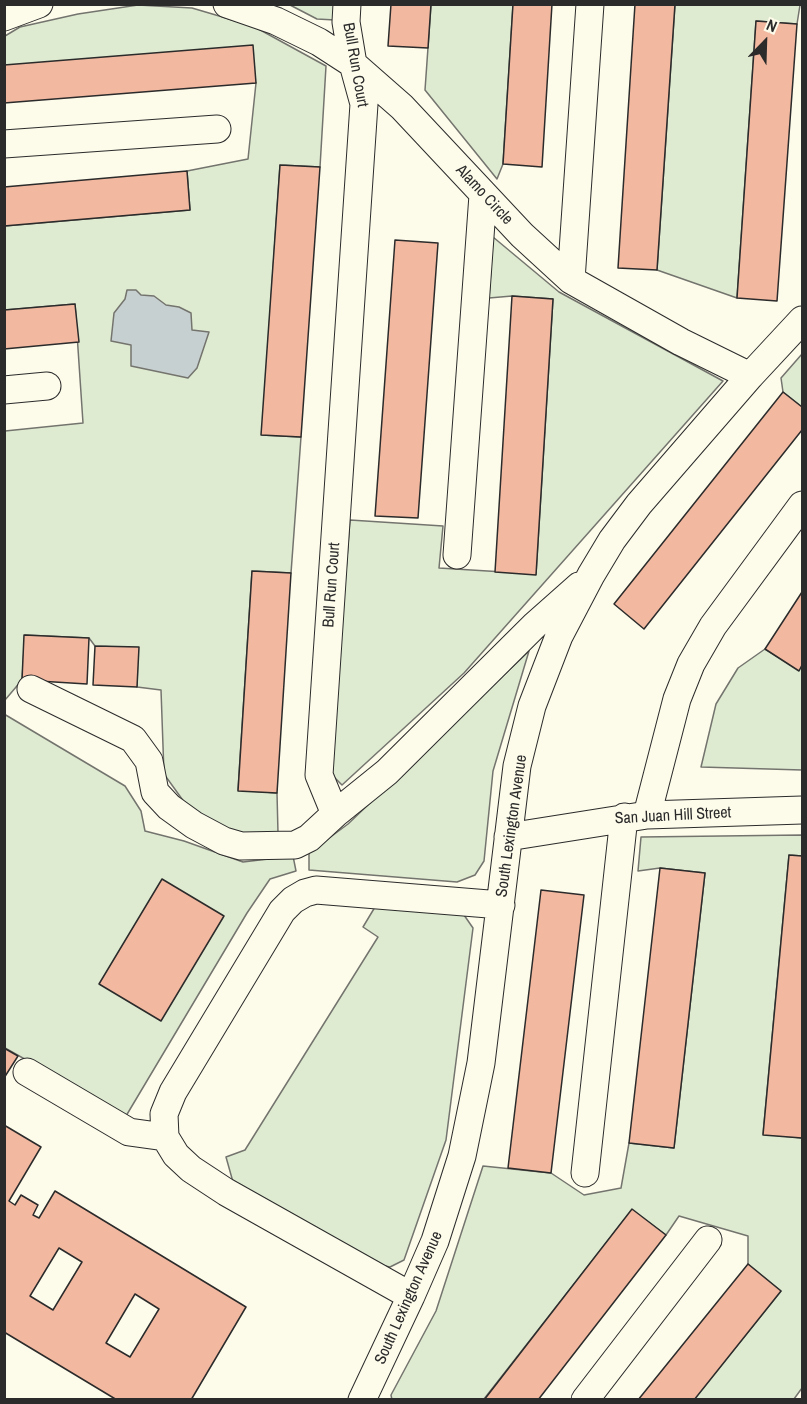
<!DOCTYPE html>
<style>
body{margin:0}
#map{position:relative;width:807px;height:1404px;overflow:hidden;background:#fdfbea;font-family:"Archivo Narrow",sans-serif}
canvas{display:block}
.frame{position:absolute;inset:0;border:6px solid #2b2b2b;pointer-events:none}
.north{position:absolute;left:735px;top:12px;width:60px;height:60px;-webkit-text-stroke:4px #fdfbea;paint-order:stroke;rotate:23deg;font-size:16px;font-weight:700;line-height:24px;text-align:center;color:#2b2b2b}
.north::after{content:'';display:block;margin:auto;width:21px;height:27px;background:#2b2b2b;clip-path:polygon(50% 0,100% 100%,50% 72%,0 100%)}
</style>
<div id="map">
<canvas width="807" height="1404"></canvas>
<div class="frame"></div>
<div class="north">N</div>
</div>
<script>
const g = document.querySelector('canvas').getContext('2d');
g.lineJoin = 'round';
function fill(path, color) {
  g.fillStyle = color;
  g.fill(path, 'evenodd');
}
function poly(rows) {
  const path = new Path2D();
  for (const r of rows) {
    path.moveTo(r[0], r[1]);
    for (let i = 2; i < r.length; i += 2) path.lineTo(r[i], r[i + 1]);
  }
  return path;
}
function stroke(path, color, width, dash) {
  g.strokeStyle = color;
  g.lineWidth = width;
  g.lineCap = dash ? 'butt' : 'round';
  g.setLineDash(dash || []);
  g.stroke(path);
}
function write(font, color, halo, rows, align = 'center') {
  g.font = font + ' "Archivo Narrow",sans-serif';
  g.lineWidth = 4.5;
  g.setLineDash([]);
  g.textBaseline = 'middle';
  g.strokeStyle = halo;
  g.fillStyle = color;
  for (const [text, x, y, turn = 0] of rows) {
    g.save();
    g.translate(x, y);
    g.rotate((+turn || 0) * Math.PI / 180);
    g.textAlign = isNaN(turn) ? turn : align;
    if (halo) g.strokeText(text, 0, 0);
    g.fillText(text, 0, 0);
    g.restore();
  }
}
const green = poly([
 [138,5,192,8,253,26,326,66,320,167,280,165,262,435,301,437,291,573,252,571,238,790,277,793,278,833,234,834,187,806,164,774,161,690,137,687,138,648,95,646,89,638,25,635,22,680,5,700,5,431,83,423,75,304,5,310,5,226,190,210,187,171,248,159,256,83,5,65,5,36,20,27,78,14,138,5],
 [290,5,335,5,335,20,317,19,290,5],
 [431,5,513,5,503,164,497,179,425,90,431,5],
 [675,5,800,5,797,24,756,21,737,298,657,270,675,5],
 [493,237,559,292,723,381,464,673,342,785,330,773,350,520,443,526,439,568,536,574,553,299,512,296,489,298,493,237],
 [802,354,802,407,783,392,781,378,802,354],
 [765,649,799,670,802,665,802,770,701,767,716,704,738,668,765,649],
 [529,651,493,771,484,861,475,875,457,882,309,870,309,853,348,824,529,651],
 [4,714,125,786,141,811,145,831,184,841,243,862,293,856,296,871,270,879,247,913,126,1116,5,1048,4,714],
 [802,835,802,856,789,855,763,1134,802,1138,802,1388,794,1399,694,1399,781,1291,748,1264,748,1236,679,1216,666,1235,632,1210,484,1399,392,1400,391,1395,436,1311,483,1166,551,1173,584,1195,621,1188,629,1143,674,1148,705,873,660,868,638,871,641,837,802,835],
 [375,907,464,915,473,928,446,1140,404,1260,390,1267,371,1263,233,1182,226,1157,245,1150,378,937,363,927,375,907]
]);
const water = poly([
 [127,290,136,290,141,295,154,296,166,305,179,307,191,313,192,330,209,332,197,368,188,378,131,366,131,345,111,341,114,313,125,299,127,290]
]);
const building = poly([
 [391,4,431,4,428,48,388,46,391,4],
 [513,4,552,4,542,167,503,164,513,4],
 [635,4,675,4,657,270,618,268,635,4],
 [756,21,797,24,777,301,737,298,756,21],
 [253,45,256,83,4,103,4,65,253,45],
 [280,165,320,167,301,437,261,435,280,165],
 [187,171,190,210,4,226,4,187,187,171],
 [395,240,438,243,418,518,375,516,395,240],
 [512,296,553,299,536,575,495,572,512,296],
 [75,304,79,342,4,349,4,310,75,304],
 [783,392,802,407,802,430,644,629,614,604,783,392],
 [252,571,291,573,277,793,238,791,252,571],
 [802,592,802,665,799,671,765,649,802,592],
 [24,635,89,638,87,684,22,680,24,635],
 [95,646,139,647,137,687,93,685,95,646],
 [789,855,802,856,802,1138,763,1135,789,855],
 [660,868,705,873,674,1148,629,1143,660,868],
 [162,879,224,916,161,1021,99,984,162,879],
 [541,890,584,895,551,1173,508,1168,541,890],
 [4,1048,18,1056,4,1078,4,1048],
 [4,1125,41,1147,9,1201,15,1205,21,1195,38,1205,33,1215,39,1218,55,1191,246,1307,191,1400,117,1400,4,1332,4,1125],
 [59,1248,82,1262,53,1310,30,1296,59,1248],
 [135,1294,159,1309,130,1357,106,1343,135,1294],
 [632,1209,666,1235,538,1400,484,1400,632,1209],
 [748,1264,781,1291,694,1400,638,1400,748,1264]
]);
const minor = poly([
 [227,4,276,21,319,42,353,64,402,107,522,235,571,280,681,342,750,376],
 [347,4,346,22,353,64,364,104,319,775,335,814,387,772,535,625,579,586],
 [4,17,39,4],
 [4,144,217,129],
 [571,280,590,4],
 [4,390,47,386],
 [457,555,483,195],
 [31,689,133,739,149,761,155,792,169,807,194,825,224,841,241,846,295,845,309,838,335,814],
 [647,815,677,699,691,664,713,626,802,505],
 [508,837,647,815,802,810],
 [27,1072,129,1132,165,1137,176,1155,191,1169,226,1192,411,1296],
 [165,1137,164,1114,173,1092,282,911,293,900,305,893,316,890,501,905],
 [585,1173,624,817],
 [362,1400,411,1296,435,1241,462,1156,481,1063,517,766,532,706,559,636,591,575,612,540,639,504,750,376,802,320],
 [585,1400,708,1240]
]);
const streetNames = [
 ["Bull Run Court",355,65,80],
 ["Alamo Circle",484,195,47],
 ["Bull Run Court",332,585,-86],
 ["San Juan Hill Street",673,816,-3],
 ["South Lexington Avenue",512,826,-82],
 ["South Lexington Avenue",409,1298,-66]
];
fill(green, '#deebd1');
stroke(green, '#74746e', 1.5);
fill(water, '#c7d0d0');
stroke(water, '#74746e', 1.5);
fill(building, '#f2b8a0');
stroke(building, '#2b2b2b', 1.5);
stroke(minor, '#2b2b2b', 29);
stroke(minor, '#fdfbea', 27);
write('16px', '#2b2b2b', '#fdfbea', streetNames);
</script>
